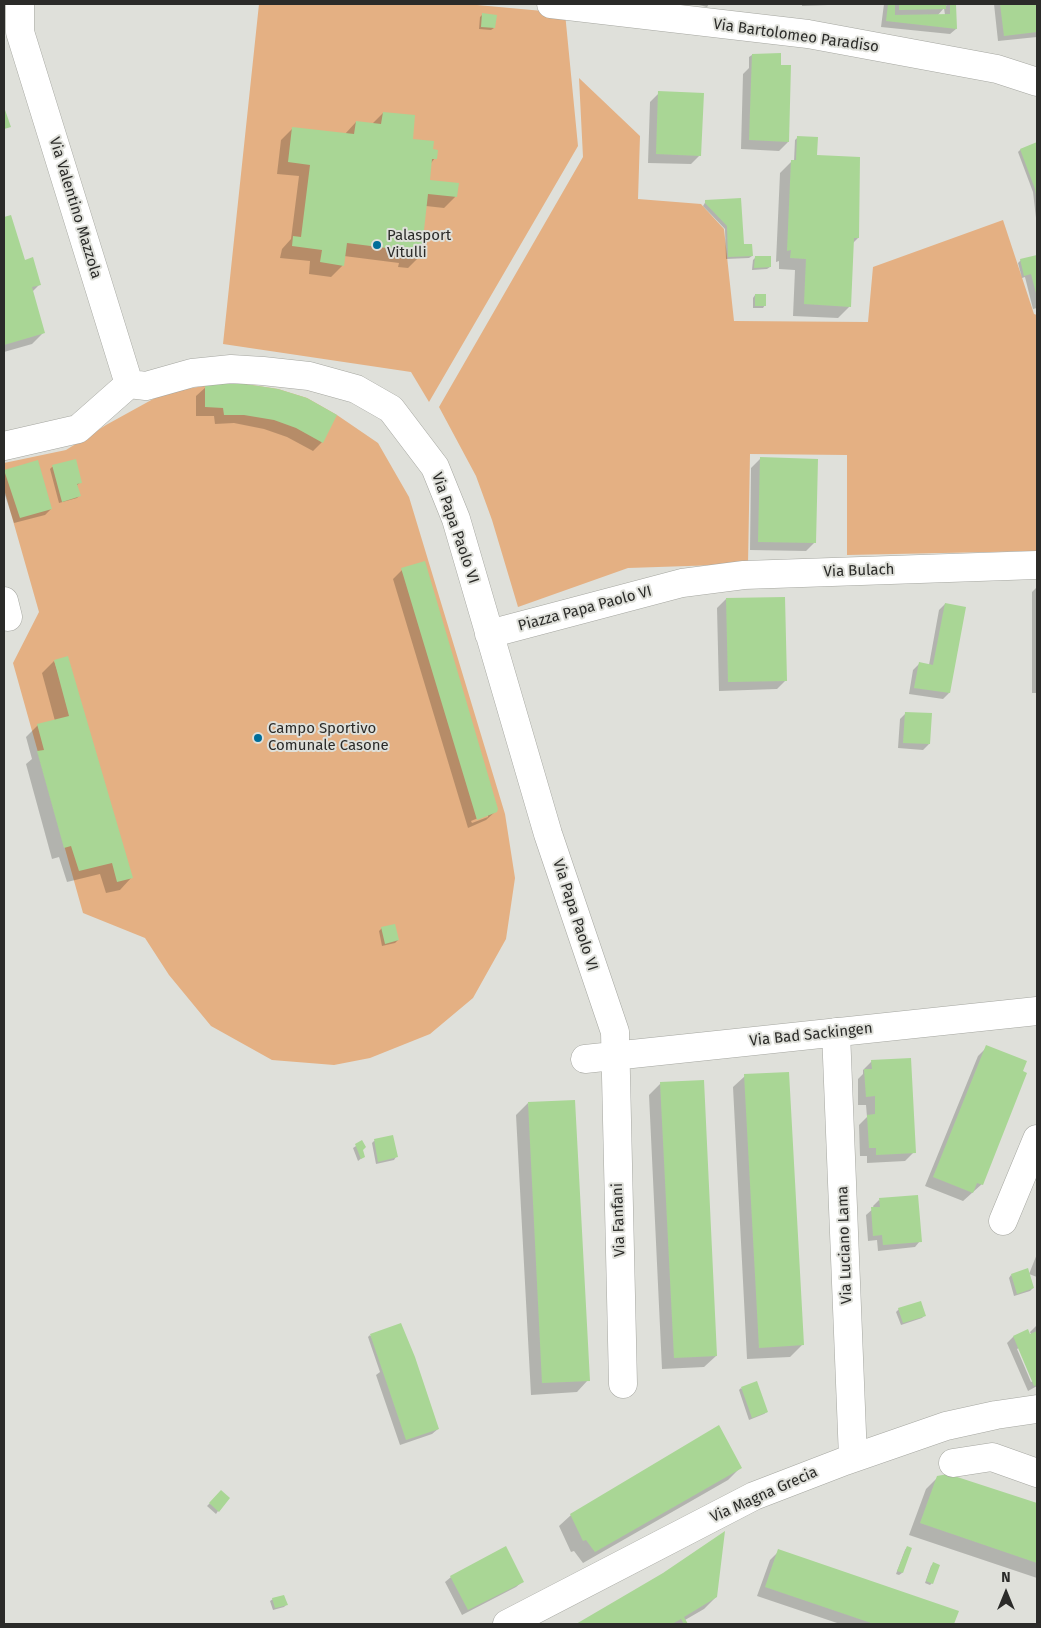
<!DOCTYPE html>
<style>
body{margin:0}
#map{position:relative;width:1041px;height:1628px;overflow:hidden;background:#dfe0da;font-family:"Fira Sans",sans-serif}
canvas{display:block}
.frame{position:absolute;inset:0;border:5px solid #2b2b29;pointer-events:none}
.north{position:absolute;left:981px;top:1568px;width:50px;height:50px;-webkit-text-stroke:4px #dfe0da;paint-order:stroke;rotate:0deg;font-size:14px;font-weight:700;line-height:20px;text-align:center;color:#2b2b29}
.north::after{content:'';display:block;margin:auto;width:18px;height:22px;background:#2b2b29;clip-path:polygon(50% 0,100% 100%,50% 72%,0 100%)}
</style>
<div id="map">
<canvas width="1041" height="1628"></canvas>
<div class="frame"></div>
<div class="north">N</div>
</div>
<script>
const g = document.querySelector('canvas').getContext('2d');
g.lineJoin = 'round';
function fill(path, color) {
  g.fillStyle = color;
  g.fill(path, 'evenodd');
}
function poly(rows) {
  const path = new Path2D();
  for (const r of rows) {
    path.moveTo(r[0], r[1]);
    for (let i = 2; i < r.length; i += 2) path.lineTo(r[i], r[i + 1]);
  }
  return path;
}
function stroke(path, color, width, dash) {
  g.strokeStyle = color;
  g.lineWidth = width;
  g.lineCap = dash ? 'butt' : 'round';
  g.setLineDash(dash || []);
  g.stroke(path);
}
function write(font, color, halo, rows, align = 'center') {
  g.font = font + ' "Fira Sans",sans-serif';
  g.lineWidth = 4;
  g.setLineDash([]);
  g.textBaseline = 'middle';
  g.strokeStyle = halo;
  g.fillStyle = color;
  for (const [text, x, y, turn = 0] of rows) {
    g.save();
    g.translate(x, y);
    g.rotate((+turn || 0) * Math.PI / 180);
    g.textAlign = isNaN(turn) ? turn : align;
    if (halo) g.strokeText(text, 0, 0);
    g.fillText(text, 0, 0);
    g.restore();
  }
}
const green = poly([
 [259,4,466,4,565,13,578,146,429,402,411,372,223,344],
 [579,78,640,136,638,199,701,204,724,229,734,321,868,322,873,267,1003,220,1034,314,1037,315,1037,551,847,555,847,455,750,454,748,564,628,568,518,607,492,520,476,476,439,407,583,157],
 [215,384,245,384,278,389,307,398,337,415,378,443,409,497,505,814,515,878,506,939,473,998,430,1034,370,1058,334,1065,272,1060,211,1026,169,975,145,938,83,913,13,663,39,612,4,489,4,463,66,450,106,425,164,393]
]);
const shadow = poly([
 [695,4,709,4,707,7],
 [802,4,855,4,802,6],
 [884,4,944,4,944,7,948,4,955,4,956,29,950,34,881,27],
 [944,8,945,15,937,16],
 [994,4,1037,4,1037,37,998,41],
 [483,14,494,28,491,30,479,29,480,17],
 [752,55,788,142,779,151,741,149,743,74,749,68,749,57],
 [659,93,700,155,691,164,648,163,650,102],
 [383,113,411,141,432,150,435,158,431,163,428,181,456,196,444,208,426,206,420,256,408,268,398,267,399,263,344,256,343,265,331,277,309,274,310,261,280,258,282,249,291,239,299,176,277,174,281,140,293,128,345,134,356,122,372,124],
 [798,137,816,156,858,238,853,243,850,306,838,318,793,316,795,270,779,269,779,261,776,262,780,173,792,161,794,162,795,140],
 [1037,144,1037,218,1036,218,1033,192,1018,152,1020,150],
 [740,199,743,245,752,256,749,258,726,259,725,229,703,206,706,201],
 [10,216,24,261,40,284,32,292,44,332,32,344,4,352,4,218],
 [1037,256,1037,308,1033,309,1025,277,1022,278,1018,263,1021,260],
 [755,258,770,267,767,269,752,270,753,260],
 [755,295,765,305,763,308,753,308,753,298],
 [245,385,322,442,313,451,287,437,264,429,234,423,215,424,214,416,196,416,196,396,206,387],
 [760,459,815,542,806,551,750,550,751,468],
 [75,460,81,482,77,485,79,496,77,498,59,503,50,469,52,467],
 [5,471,51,509,45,515,14,523,4,492],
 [402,570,496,811,486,820,468,828,393,579],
 [488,814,488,817,472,823,471,821],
 [1037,587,1037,693,1032,693,1032,592],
 [726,599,786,680,777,689,719,691,717,608],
 [945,604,949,693,943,699,909,694,913,670,919,664,929,665,939,610],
 [54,661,131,878,120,890,106,893,100,874,67,882,59,857,52,859,26,764,32,759,26,737,38,725,55,721,42,673],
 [906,713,929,744,923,750,898,748,900,719],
 [382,928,398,940,395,943,382,946,379,931],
 [987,1047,982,1184,963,1201,925,1186,978,1056],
 [872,1061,914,1152,905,1161,867,1163,867,1156,860,1156,859,1125,867,1117,866,1105,858,1105,858,1079,863,1074,863,1070],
 [745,1076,802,1345,790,1357,747,1359,733,1087],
 [661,1083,716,1356,704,1367,662,1369,649,1095],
 [528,1103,588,1380,577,1392,531,1395,516,1115],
 [392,1136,396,1157,394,1160,376,1164,372,1143,374,1141],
 [362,1142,363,1157,358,1161,353,1148],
 [879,1200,920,1241,915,1247,878,1251,877,1240,868,1241,866,1215,874,1208,873,1206],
 [1037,1254,1037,1277,1029,1274],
 [1011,1275,1033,1288,1030,1291,1014,1296,1009,1278],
 [899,1309,925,1315,922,1318,901,1325,896,1312],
 [1037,1325,1037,1365,1029,1369,1030,1371,1037,1368,1035,1370,1037,1375,1037,1386,1028,1391,1007,1343,1013,1337,1031,1334,1030,1332],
 [1019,1348,1033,1381,1031,1382,1017,1349],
 [370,1335,438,1429,432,1434,400,1445,376,1375,380,1372,368,1337],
 [741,1388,767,1412,764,1414,749,1420,739,1390],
 [740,1468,728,1480,583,1563,574,1551,571,1552,559,1526,571,1515],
 [948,1475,1037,1504,1037,1578,909,1535,926,1489,938,1477],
 [221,1492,218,1511,216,1514,207,1506],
 [907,1547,902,1573,899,1575,896,1574,905,1550],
 [779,1551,957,1612,953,1624,840,1624,757,1596,770,1560],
 [933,1564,932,1583,930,1585,925,1583,931,1566],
 [664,1574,716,1597,704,1609,685,1620,687,1624,579,1624],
 [451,1577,522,1582,516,1587,462,1615,445,1582],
 [273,1599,287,1604,284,1607,273,1610,270,1601]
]);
const building = poly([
 [888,4,895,4,895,15,950,14,950,4,956,4,957,29,886,21],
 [899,4,946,4,946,9,899,10],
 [1000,4,1037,4,1037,32,1004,36],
 [482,13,497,15,495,28,481,27],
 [781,53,781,65,791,65,789,142,749,140,752,54],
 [658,91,704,93,701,156,656,154],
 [4,107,11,127,4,129],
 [383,112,415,115,413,139,434,141,433,149,438,150,437,159,432,159,430,180,459,183,457,197,428,194,421,257,409,255,410,251,347,243,344,266,320,262,322,250,292,246,293,236,301,237,310,165,288,162,292,127,354,134,356,121,381,124],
 [797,136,818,137,817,155,860,157,859,238,854,238,851,307,804,304,806,259,790,258,791,250,787,251,791,160,796,160],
 [1037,142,1037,195,1036,195,1035,189,1020,149],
 [741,198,744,244,752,244,753,256,728,257,727,226,705,203,705,200],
 [11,215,25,260,33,257,41,285,32,287,45,333,4,345,4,217],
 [1037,255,1037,297,1031,274,1024,276,1020,259],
 [755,256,771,256,771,267,754,268],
 [755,294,766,294,766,306,755,306],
 [215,384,245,384,278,389,307,398,337,415,323,443,296,428,274,420,244,415,224,415,223,408,205,407,205,386],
 [760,457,818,459,816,543,758,542],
 [76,459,82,483,77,484,81,496,62,502,52,465],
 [38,460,52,509,20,518,4,470],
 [425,561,498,809,497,812,477,820,401,568],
 [785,597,787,681,728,682,726,598],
 [945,603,966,607,950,693,914,688,919,662,933,665],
 [68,656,133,878,117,882,112,863,79,871,71,846,64,848,37,751,44,750,37,724,69,716,54,660],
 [905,712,932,713,930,744,903,743],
 [395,924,399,940,385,944,381,927],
 [986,1045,1027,1061,1023,1071,1027,1073,983,1185,977,1183,973,1193,933,1177],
 [911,1058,916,1153,876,1155,876,1148,869,1148,867,1115,875,1114,875,1096,866,1097,864,1069,872,1069,871,1060],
 [789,1072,804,1345,759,1348,744,1074],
 [704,1080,717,1356,674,1358,660,1082],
 [575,1100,590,1381,542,1383,528,1102],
 [393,1135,398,1157,378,1162,374,1139],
 [362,1140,366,1147,363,1150,365,1157,361,1159,355,1144],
 [918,1195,922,1242,883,1245,882,1235,873,1236,871,1207,880,1207,879,1198],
 [1028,1268,1034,1288,1017,1294,1011,1274],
 [921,1301,926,1316,903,1323,898,1308],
 [401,1323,415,1357,439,1429,406,1440,370,1334],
 [1028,1329,1030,1334,1037,1331,1037,1367,1036,1367,1037,1372,1037,1385,1034,1386,1013,1336],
 [757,1381,768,1412,752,1418,741,1387],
 [719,1425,742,1468,595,1552,586,1540,583,1541,570,1514],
 [948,1474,1037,1503,1037,1563,920,1523,937,1476],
 [221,1490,230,1498,219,1512,209,1503],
 [725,1531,717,1597,684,1617,688,1624,684,1624,681,1619,672,1624,576,1624,663,1573],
 [506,1546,524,1582,468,1610,450,1576],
 [907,1546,912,1548,903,1573,897,1571],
 [778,1549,959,1611,954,1624,874,1624,765,1587],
 [933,1562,940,1565,933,1584,926,1581],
 [284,1595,288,1605,275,1608,272,1598]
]);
const minor = poly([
 [20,4,20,32,129,384],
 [551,4,808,34,997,69,1037,82],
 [4,446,78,429,129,384,146,386,192,373,231,369,263,371,309,376,356,389,391,409,435,467,456,519,548,834,615,1032,623,1384],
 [4,601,8,617],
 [489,634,682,583,744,575,1037,565],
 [836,1032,853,1458],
 [585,1059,1037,1011],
 [1003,1221,1037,1139],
 [953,1463,992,1457,1037,1473],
 [507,1624,754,1496,845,1461,946,1426,996,1415,1037,1409]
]);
const markers = [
 [377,245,5,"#006d99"],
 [258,738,5,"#006d99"]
];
const streetNames = [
 ["Via Bartolomeo Paradiso",796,36,8],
 ["Via Valentino Mazzola",75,208,73],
 ["Via Papa Paolo VI",455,528,71],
 ["Via Bulach",859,571,-2],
 ["Piazza Papa Paolo VI",585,609,-15],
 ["Via Papa Paolo VI",575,915,72],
 ["Via Bad Sackingen",811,1035,-6],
 ["Via Fanfani",619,1220,-92],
 ["Via Luciano Lama",845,1245,-92],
 ["Via Magna Grecia",764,1495,-24]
];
const poiNames = [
 ["Palasport",387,236],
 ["Vitulli",387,253],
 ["Campo Sportivo",268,729],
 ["Comunale Casone",268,746]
];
fill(green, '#e4b083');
fill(shadow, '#0003');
fill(building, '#a9d695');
stroke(minor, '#a5a6a0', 29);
stroke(minor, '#fff', 28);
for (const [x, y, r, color] of markers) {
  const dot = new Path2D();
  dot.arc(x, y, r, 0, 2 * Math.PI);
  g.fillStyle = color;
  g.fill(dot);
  stroke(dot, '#dfe0da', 2);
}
write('15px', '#2b2b29', '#dfe0da', streetNames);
write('15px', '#2b2b29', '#dfe0da', poiNames, 'left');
</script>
